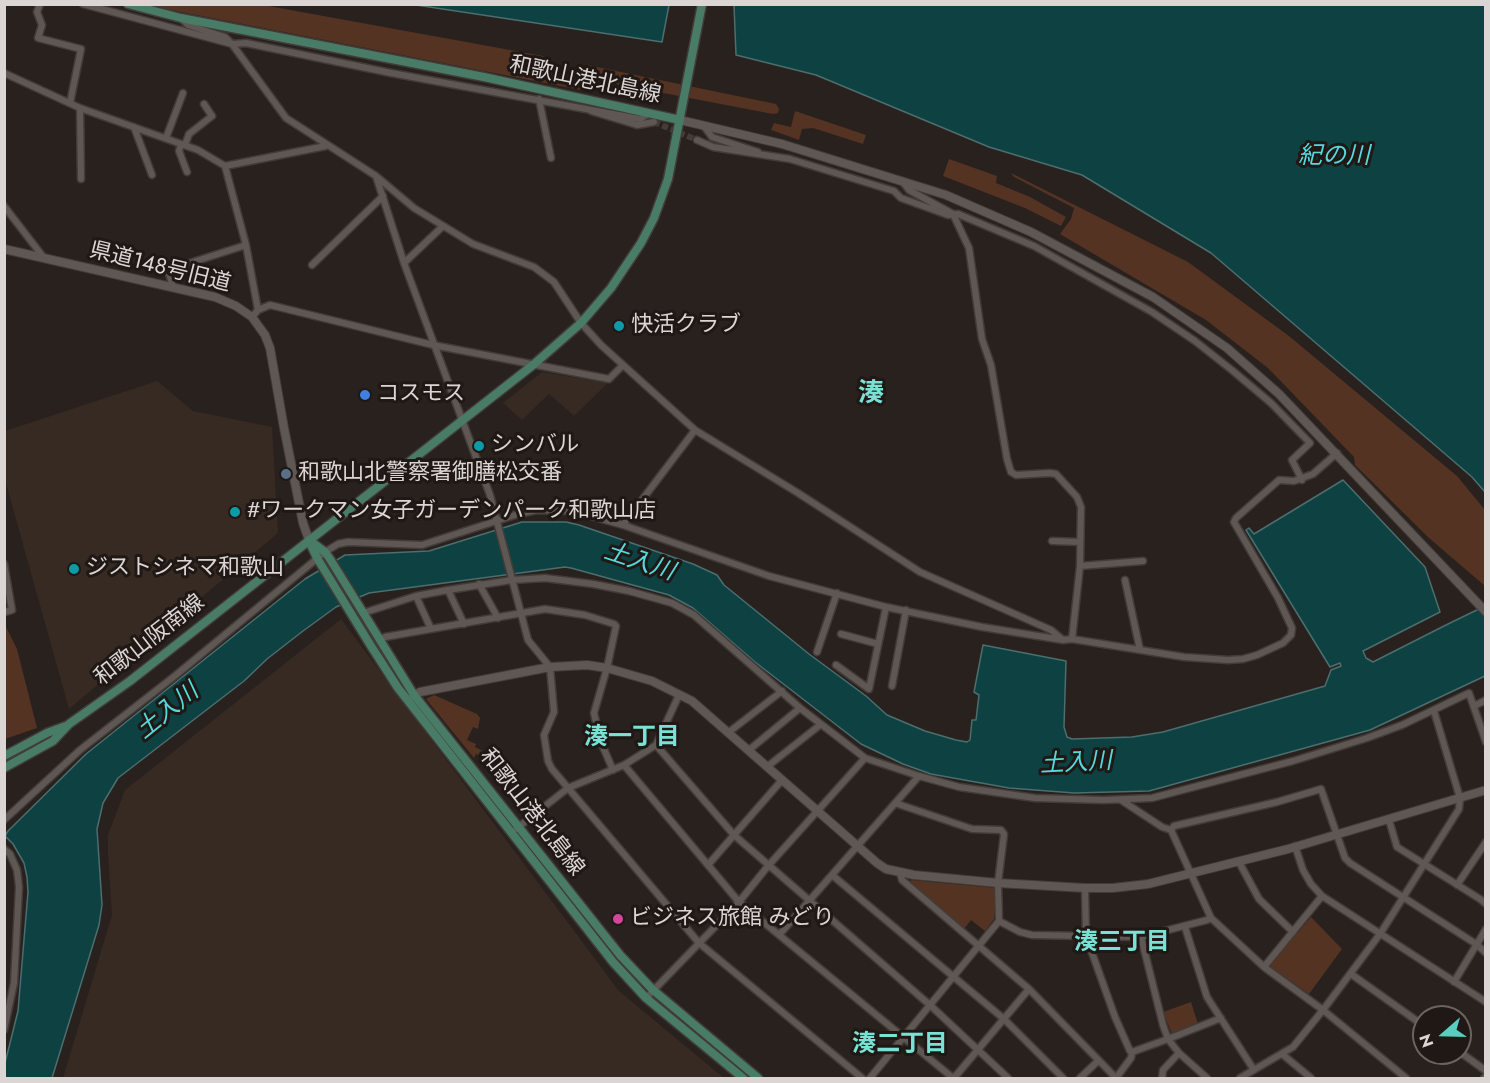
<!DOCTYPE html>
<meta charset="utf-8">
<style>
body{margin:0}
#map{position:relative;width:1490px;height:1083px;overflow:hidden;background:#29211e;font-family:Jost,sans-serif}
canvas{display:block}
.frame{position:absolute;inset:0;border:6px solid #dbd6d4;pointer-events:none}
.north{position:absolute;left:1412px;top:1005px;width:60px;height:60px;box-sizing:border-box;background:#1f1815;border:2px solid #6a6461;border-radius:50%;rotate:250deg;font-size:16px;font-weight:700;line-height:24px;text-align:center;color:#dbd6d4}
.north::after{content:'';display:block;margin:auto;width:21px;height:27px;background:#58cec1;clip-path:polygon(50% 0,100% 100%,50% 72%,0 100%)}
</style>
<div id="map">
<canvas width="1490" height="1083"></canvas>
<div class="frame"></div>
<div class="north">N</div>
</div>
<script>
const g = document.querySelector('canvas').getContext('2d');
g.lineJoin = 'round';
function fill(path, color) {
  g.fillStyle = color;
  g.fill(path, 'evenodd');
}
function poly(rows) {
  const path = new Path2D();
  for (const r of rows) {
    path.moveTo(r[0], r[1]);
    for (let i = 2; i < r.length; i += 2) path.lineTo(r[i], r[i + 1]);
  }
  return path;
}
function stroke(path, color, width, dash) {
  g.strokeStyle = color;
  g.lineWidth = width;
  g.lineCap = dash ? 'butt' : 'round';
  g.setLineDash(dash || []);
  g.stroke(path);
}
function write(font, color, halo, rows, align = 'center') {
  g.font = font + ' Jost,"Noto Sans JP",sans-serif';
  g.lineWidth = 6;
  g.setLineDash([]);
  g.textBaseline = 'middle';
  g.strokeStyle = halo;
  g.fillStyle = color;
  for (const [text, x, y, turn = 0] of rows) {
    g.save();
    g.translate(x, y);
    g.rotate((+turn || 0) * Math.PI / 180);
    g.textAlign = isNaN(turn) ? turn : align;
    if (halo) g.strokeText(text, 0, 0);
    g.fillText(text, 0, 0);
    g.restore();
  }
}
const built = poly([
 [542,372,608,383,574,416,549,394,522,420,503,403],
 [157,381,193,411,272,427,278,533,69,709,5,480,5,431],
 [341,619,619,991,724,1078,63,1078,112,915,108,854,108,835,125,790]
]);
const green = poly([
 [153,5,263,5,543,56,561,73,583,83,581,90,166,9],
 [587,65,776,104,779,109,778,113,773,114,585,78,582,74,582,69],
 [795,111,866,135,863,144,813,128,802,129,799,140,771,130,774,123,791,127],
 [949,159,997,176,996,183,1030,197,1066,217,1061,226,1025,208,943,176],
 [1011,173,1188,262,1289,336,1457,476,1485,510,1485,586,1429,538,1355,465,1354,457,1268,368,1206,320,1060,234,1071,219,1074,208,1014,177],
 [5,625,17,649,37,728,5,739],
 [434,695,477,714,480,718,478,729,473,727,467,740,476,744,475,747,483,751,481,756,476,754,474,758,426,699],
 [911,880,997,888,994,919,985,931,971,920,964,929,910,884],
 [1311,917,1342,949,1309,994,1271,967,1271,964],
 [1191,1002,1198,1024,1172,1034,1163,1012]
]);
const water = poly([
 [416,5,669,5,662,42,416,5],
 [734,5,1485,5,1485,492,1472,477,1211,253,1082,175,989,147,816,75,736,55,734,5],
 [1343,480,1425,567,1440,612,1363,651,1366,658,1373,662,1444,626,1485,606,1485,676,1370,730,1149,791,1074,793,1009,788,931,774,903,764,861,744,755,662,693,608,669,595,571,568,565,567,369,593,336,607,303,631,267,659,244,681,118,778,103,803,97,829,102,905,99,925,52,1078,5,1078,5,1063,18,1011,28,892,27,877,24,863,13,844,5,836,8,831,86,754,305,579,345,555,429,551,522,522,566,522,579,525,693,564,717,575,724,585,809,654,866,696,887,715,925,731,956,740,967,742,970,740,972,720,976,720,979,695,974,692,983,645,1066,661,1064,727,1067,737,1072,739,1132,737,1163,732,1325,686,1331,670,1341,666,1340,663,1330,667,1246,530,1249,528,1254,534,1343,480]
]);
const minorTunnel = poly([
 [654,122,697,140]
]);
const minor = poly([
 [40,4,37,12,42,25,38,38,81,49,70,103],
 [83,4,232,44,246,43,391,73,640,119,650,113],
 [182,19,188,25,225,37,232,44,286,118,376,176,414,208,473,244,534,267,554,282,581,323,601,345,695,430,798,493,920,572,1051,630,1063,640],
 [4,73,80,108,198,150,225,166,326,146],
 [539,99,551,158],
 [80,108,81,179],
 [591,111,637,125,654,122],
 [704,126,712,137,758,152],
 [134,127,152,175],
 [166,138,183,93],
 [697,140,713,147,790,159,894,191,901,198,948,215,958,214,1034,246,1152,312,1195,341,1233,371,1271,403,1310,443,1292,460,1302,480],
 [181,144,179,151,187,172],
 [185,145,189,134,212,116,204,104],
 [225,166,246,245,258,310],
 [376,176,404,263,490,495,528,640,550,667,554,712,544,735,548,761,552,769,699,943,862,1078],
 [902,181,909,190,953,214,969,248,982,339,991,365,1007,459,1011,472,1016,475,1050,473,1056,474,1077,497,1081,507,1080,566,1072,639],
 [4,206,44,258],
 [404,263,443,226],
 [312,265,383,196],
 [173,287,168,270,246,245],
 [252,317,258,310,270,305,433,345,609,379,622,366],
 [623,525,695,430],
 [1052,541,1080,542],
 [4,564,12,610,5,612],
 [1080,566,1143,561],
 [1125,580,1140,650],
 [479,584,498,618],
 [448,590,464,624],
 [416,596,431,629],
 [363,613,416,596,448,590,512,580,545,578,593,584,629,591,672,603,694,615,800,708,865,758,919,776,779,935],
 [841,634,878,644],
 [379,640,385,637,545,609,585,615,614,624,616,626,607,668,594,713,600,740,613,770],
 [817,652,837,593],
 [836,665,869,689,886,607],
 [892,686,906,610],
 [1474,706,1486,700],
 [729,732,782,691],
 [656,745,734,835,782,780],
 [749,750,800,708],
 [624,765,739,902,953,1078],
 [768,766,820,725],
 [919,776,959,787,1035,798,1104,800,1152,798,1293,761,1367,738,1402,725,1469,693,1486,742],
 [1121,800,1162,827,1171,830],
 [4,820,80,750,176,675,325,552,338,544,348,542,422,545,518,514,537,510,573,511,623,525,769,576,886,607,982,627,1063,640,1072,639,1184,657,1228,660,1243,659,1257,655,1283,643,1291,635,1292,628,1278,598,1234,522,1236,518,1279,480,1294,481,1313,474,1337,453],
 [1389,820,1397,847,1480,899,1486,904],
 [516,829,568,788,624,765,656,745,679,695],
 [1295,846,1303,870,1311,884,1322,896,1486,1002],
 [4,849,10,854,17,870,19,887,14,983,4,1030],
 [1239,862,1259,899,1293,932],
 [708,865,734,835,931,1006,1008,1078],
 [900,872,902,880,1029,989,1116,1078],
 [832,875,1004,1019,1063,1078],
 [1457,885,1486,842],
 [1211,918,1264,967,1322,896],
 [999,921,1020,932,1032,935,1086,936,1085,888],
 [1185,927,1207,997,1254,1070],
 [1141,937,1163,1025,1168,1039,1179,1053,1163,1070,1162,1078],
 [1264,967,1323,1010,1406,1078],
 [1351,974,1424,1026],
 [1454,982,1486,929],
 [646,998,739,902,768,866,865,758],
 [1221,1018,1168,1039,1132,1052,1130,1051,1115,1017,1086,936,1141,937,1207,920,1211,918,1171,830,1174,826,1277,802,1321,789,1345,858,1350,863,1476,944,1486,953],
 [1460,1052,1486,1071],
 [1179,1053,1207,1078],
 [1282,1054,1311,1078],
 [870,1078,999,921,998,883,1004,834,1001,830,972,829,895,803],
 [954,1078,1029,989],
 [1080,1078,1098,1061],
 [1116,1078,1131,1058,1132,1052],
 [1240,1078,1293,1047,1323,1010,1380,934,1459,809,1460,798,1434,711],
 [1484,1078,1486,1076]
]);
const tertiary = poly([
 [680,120,782,144,946,195,1031,232,1153,297,1227,348,1279,394,1486,612],
 [4,249,215,297,236,306,252,317,265,335,270,348,284,428,303,523,309,540],
 [411,698,420,692,550,667,587,665,607,668,652,681,692,701,877,863,886,869,914,875,998,883,1085,888,1113,888,1148,884,1288,849,1486,790]
]);
const secondary = poly([
 [128,4,181,18,484,77,680,120],
 [309,540,325,552,330,559,414,695,620,955,653,990,758,1078],
 [310,543,317,558,371,646,398,688,613,962,646,998,743,1078],
 [4,756,47,733,66,726],
 [4,768,53,741,69,724,130,681,533,365,581,323,611,288,641,243,654,218,668,179,702,4]
]);
const markers = [
 [619,326,6,"#0f9aa8"],
 [365,395,6,"#3f7fe0"],
 [479,446,6,"#0f9aa8"],
 [286,474,6,"#5c6f8a"],
 [235,512,6,"#0f9aa8"],
 [74,569,6,"#0f9aa8"],
 [618,919,6,"#d1479c"]
];
const streetNames = [
 ["和歌山港北島線",585,81,12],
 ["県道148号旧道",160,268,14],
 ["和歌山阪南線",150,641,-38],
 ["和歌山港北島線",531,813,52]
];
const poiNames = [
 ["快活クラブ",631,326],
 ["コスモス",377,395],
 ["シンバル",491,446],
 ["和歌山北警察署御膳松交番",298,474],
 ["#ワークマン女子ガーデンパーク和歌山店",247,512],
 ["ジストシネマ和歌山",86,569],
 ["ビジネス旅館 みどり",630,919]
];
const waterNames = [
 ["紀の川",1334,157],
 ["土入川",639,563,18],
 ["土入川",168,712,-39],
 ["土入川",1076,764,-3]
];
const neighbourhoodNames = [
 ["湊一丁目",632,738],
 ["湊三丁目",1122,943],
 ["湊二丁目",900,1045]
];
const quarterNames = [
 ["湊",871,395]
];
fill(built, '#362a23');
fill(green, '#543323');
fill(water, '#0e4142');
stroke(water, '#4c6e6e', 1.5);
stroke(minorTunnel, '#443c39', 6, [6, 3]);
stroke(minor, '#423c39', 9);
stroke(tertiary, '#423c39', 10);
stroke(secondary, '#423c39', 11);
stroke(minor, '#5f5753', 6);
stroke(tertiary, '#5f5753', 8);
stroke(secondary, '#497c66', 8);
for (const [x, y, r, color] of markers) {
  const dot = new Path2D();
  dot.arc(x, y, r, 0, 2 * Math.PI);
  g.fillStyle = color;
  g.fill(dot);
  stroke(dot, '#1f1815', 2);
}
write('22px', '#dbd6d4', '#1f1815', streetNames);
write('22px', '#dbd6d4', '#1f1815', poiNames, 'left');
write('italic 24px', '#54dadd', '#1f1815', waterNames);
write('bold 24px', '#79e2d5', '#1f1815', neighbourhoodNames);
write('bold 26px', '#79e2d5', '#1f1815', quarterNames);
</script>
